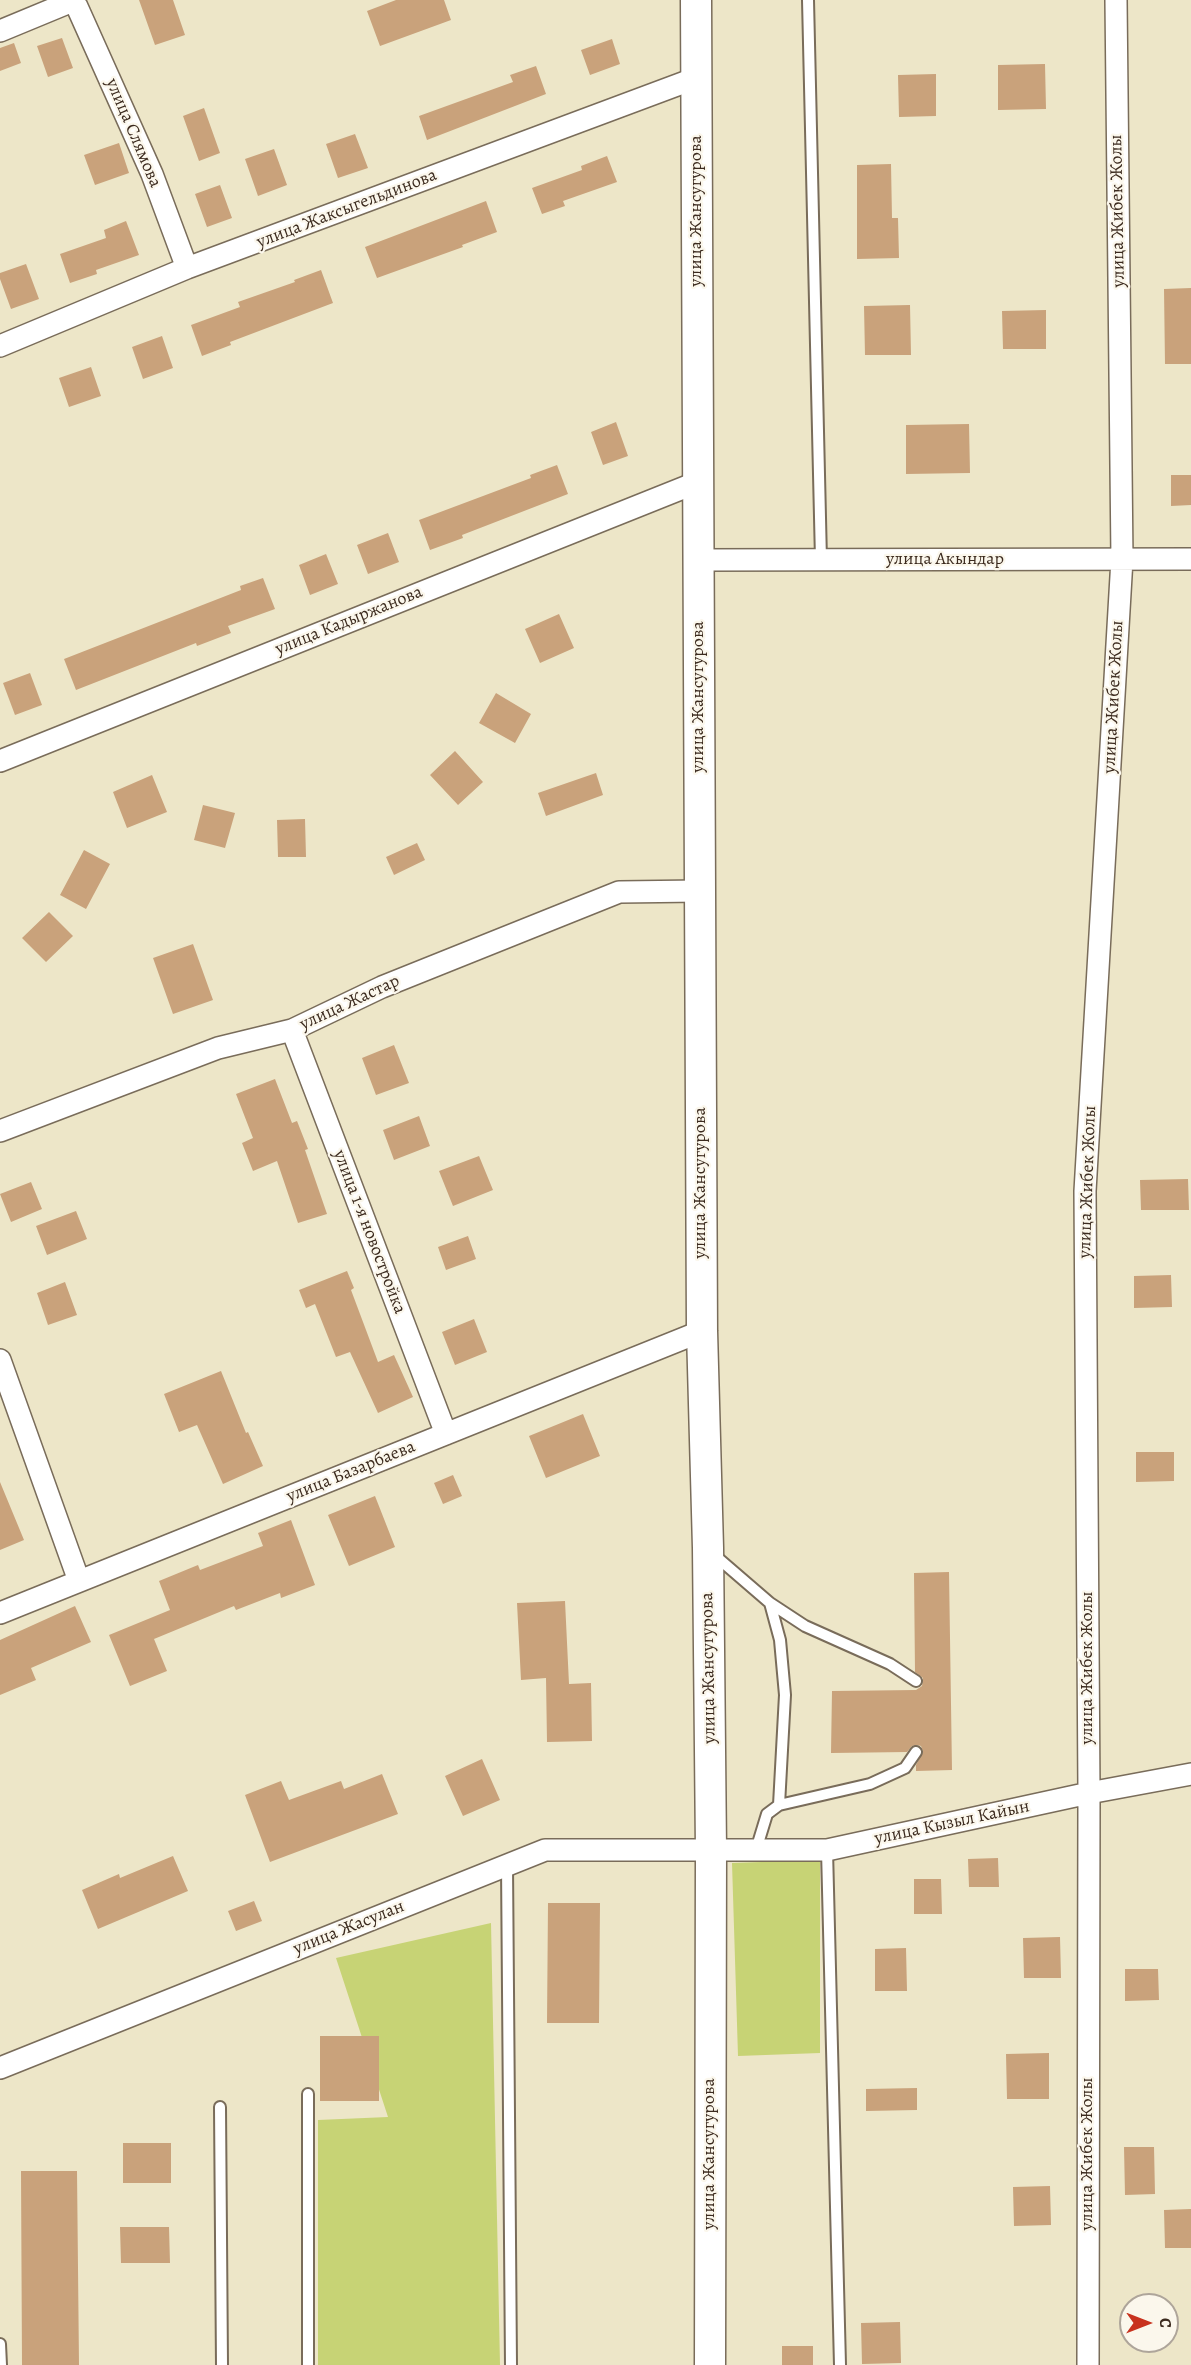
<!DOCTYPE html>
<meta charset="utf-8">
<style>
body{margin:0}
#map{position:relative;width:1191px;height:2365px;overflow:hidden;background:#ede6c8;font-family:Alegreya,serif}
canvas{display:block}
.north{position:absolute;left:1119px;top:2293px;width:60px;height:60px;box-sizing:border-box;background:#fbf7ec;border:2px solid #aea59a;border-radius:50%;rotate:90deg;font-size:16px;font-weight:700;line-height:24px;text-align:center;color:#3b2a1e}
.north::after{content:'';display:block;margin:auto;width:21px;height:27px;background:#c8321e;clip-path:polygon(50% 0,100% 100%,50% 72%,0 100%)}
</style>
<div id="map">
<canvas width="1191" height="2365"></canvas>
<div class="north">С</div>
</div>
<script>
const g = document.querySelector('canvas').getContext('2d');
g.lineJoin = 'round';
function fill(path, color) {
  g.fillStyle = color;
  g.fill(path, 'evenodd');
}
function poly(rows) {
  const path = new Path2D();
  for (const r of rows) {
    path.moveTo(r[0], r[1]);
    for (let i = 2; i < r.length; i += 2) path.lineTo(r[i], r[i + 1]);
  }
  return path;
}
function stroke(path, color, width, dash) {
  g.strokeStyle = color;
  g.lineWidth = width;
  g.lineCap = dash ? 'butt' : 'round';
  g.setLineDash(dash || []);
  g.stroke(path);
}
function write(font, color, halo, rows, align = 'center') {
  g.font = font + ' Alegreya,serif';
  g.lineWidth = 4.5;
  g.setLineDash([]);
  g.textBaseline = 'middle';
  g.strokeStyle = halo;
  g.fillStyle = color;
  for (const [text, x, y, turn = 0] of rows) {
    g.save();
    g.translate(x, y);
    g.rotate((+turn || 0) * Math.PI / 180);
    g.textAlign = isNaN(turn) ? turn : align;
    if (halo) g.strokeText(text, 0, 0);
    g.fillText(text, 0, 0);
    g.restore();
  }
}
const green = poly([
 [820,1860,820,2053,738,2056,732,1863],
 [491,1923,500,2365,318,2365,318,2120,388,2117,336,1958]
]);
const building = poly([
 [139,0,173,0,185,35,155,45],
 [396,0,444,0,451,20,380,46,367,11],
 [62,38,73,68,48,77,37,46],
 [612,39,620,64,590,75,581,50],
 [14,43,21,63,0,71,0,48],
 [1045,64,1046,109,998,110,998,65],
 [536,66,546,94,427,140,419,116,513,82,510,75],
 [936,74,936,116,899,117,898,75],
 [204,108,220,153,199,161,183,116],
 [355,134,368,168,338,178,326,144],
 [119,143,129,173,95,185,84,155],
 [274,149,287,185,258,196,245,159],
 [607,156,617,182,563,201,565,206,542,214,532,188,582,170,581,166],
 [891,164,892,218,898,218,899,258,857,259,857,165],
 [220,185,232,218,207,227,195,194],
 [486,201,497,232,462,245,463,247,377,278,365,247],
 [126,221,139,255,96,270,97,274,70,283,60,254,106,238,104,230],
 [26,264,39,299,11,309,0,279,0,273],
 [321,270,333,303,230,342,231,345,202,356,191,325,240,307,238,302,295,282,294,280],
 [1191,288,1191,364,1165,364,1164,289],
 [910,305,911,355,865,355,864,306],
 [1046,310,1046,349,1003,349,1002,311],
 [162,336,173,368,143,379,132,347],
 [91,367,101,396,69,407,59,378],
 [616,422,628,456,603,465,591,432],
 [969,424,970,473,906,474,906,425],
 [557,465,568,494,462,535,463,538,430,550,419,520,531,478,530,475],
 [1171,475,1191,475,1191,505,1171,506],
 [388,533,399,562,368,574,357,545],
 [326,554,338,584,310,595,299,565],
 [263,578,275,609,228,626,231,633,197,646,196,643,76,690,64,659,241,590,240,586],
 [559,614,574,648,540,663,525,629],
 [30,673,42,705,15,715,3,683],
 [496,693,531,714,515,743,479,723],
 [455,751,483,782,458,805,430,775],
 [596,773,603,795,546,816,538,793],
 [152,775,167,812,127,828,113,792],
 [203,805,235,813,225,848,194,840],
 [305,819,306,857,278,857,277,820],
 [417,843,425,860,394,875,386,857],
 [84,850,110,864,86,909,60,895],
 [49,912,73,936,46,962,22,938],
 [193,944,213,1000,173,1014,153,958],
 [394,1045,409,1083,376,1095,362,1058],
 [275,1079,292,1123,297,1121,308,1149,305,1150,327,1214,298,1223,277,1161,253,1171,242,1143,253,1138,236,1094],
 [419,1116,430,1146,394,1160,383,1130],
 [479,1156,493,1190,453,1206,439,1171],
 [1188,1179,1189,1210,1141,1210,1140,1180],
 [31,1182,42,1209,11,1222,0,1194],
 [76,1211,87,1239,47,1255,36,1226],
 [468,1236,476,1259,446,1270,438,1247],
 [347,1271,354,1288,351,1290,378,1362,394,1355,413,1397,378,1413,350,1352,336,1357,315,1304,306,1308,299,1290],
 [1171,1275,1172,1307,1134,1308,1134,1276],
 [65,1282,77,1315,48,1325,37,1293],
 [474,1319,487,1352,455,1365,442,1332],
 [221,1371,246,1433,248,1432,263,1466,223,1484,197,1425,179,1432,164,1394],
 [583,1414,600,1456,546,1478,529,1436],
 [1136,1452,1174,1452,1174,1481,1136,1482],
 [453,1475,462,1496,443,1504,434,1483],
 [0,1482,24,1540,0,1550],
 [375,1496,395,1547,349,1566,328,1515],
 [291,1520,315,1585,281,1598,280,1593,236,1610,234,1606,154,1639,167,1671,130,1686,109,1635,170,1610,159,1581,198,1565,200,1570,263,1546,258,1533],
 [949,1572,952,1770,916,1771,916,1765,923,1752,921,1746,917,1745,912,1746,907,1752,831,1753,832,1691,916,1690,922,1686,923,1678,915,1672,914,1573],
 [565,1601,569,1684,591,1683,592,1741,547,1742,546,1678,521,1680,517,1603],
 [75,1606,91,1642,31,1668,36,1680,0,1695,0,1640],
 [482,1759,500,1800,463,1816,445,1776],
 [382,1774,398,1814,270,1862,245,1795,281,1781,289,1800,341,1781,344,1789],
 [173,1856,188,1891,98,1929,82,1890,119,1874,120,1878],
 [998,1858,999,1887,969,1887,968,1859],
 [914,1879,941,1879,942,1914,914,1914],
 [254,1901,262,1921,236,1931,228,1911],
 [548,1903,600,1903,599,2023,547,2023],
 [1060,1937,1061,1978,1024,1978,1023,1938],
 [906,1948,907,1991,875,1991,875,1949],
 [1125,1969,1158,1969,1159,2000,1125,2001],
 [320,2036,379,2036,379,2101,320,2101],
 [1049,2053,1049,2099,1007,2099,1006,2054],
 [917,2088,917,2110,866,2111,866,2089],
 [123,2143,171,2143,171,2183,123,2183],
 [1124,2147,1154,2147,1155,2194,1125,2195],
 [21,2171,77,2171,79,2365,22,2365],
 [1050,2186,1051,2225,1014,2226,1013,2187],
 [1191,2209,1191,2248,1165,2248,1164,2210],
 [120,2227,169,2227,170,2263,121,2263],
 [900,2322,901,2363,862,2364,861,2323],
 [782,2346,813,2346,813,2365,782,2365]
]);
const service = poly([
 [808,0,821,560],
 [712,1553,770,1603,805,1626,890,1664,916,1681],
 [770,1603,780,1640,785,1695,779,1805],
 [756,1850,767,1814,779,1805,870,1784,905,1768,916,1752],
 [827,1850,840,2365],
 [507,1865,511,2365],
 [308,2094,308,2365],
 [220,2107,222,2365],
 [0,2344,1,2365]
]);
const minor = poly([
 [74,0,152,174,187,268],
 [0,31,75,0],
 [0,346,187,268,696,78],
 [699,560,1191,559],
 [0,761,698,482],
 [292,1030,446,1434],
 [0,1131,218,1048,292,1030,382,987,619,892,700,891],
 [0,1360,79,1581],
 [0,1613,702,1331],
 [0,2068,545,1850,827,1850,1089,1793,1191,1774],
 [1088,2365,1089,1793,1085,1191,1122,559,1116,0]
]);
const secondary = poly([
 [696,0,702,1331,708,1548,711,1850,710,2365]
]);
const streetNames = [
 ["улица Слямова",133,133,67],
 ["улица Жаксыгельдинова",347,209,-21],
 ["улица Жансугурова",697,211,-90],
 ["улица Жибек Жолы",1118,211,-91],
 ["улица Акындар",945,560],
 ["улица Кадыржанова",349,621,-22],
 ["улица Жансугурова",699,697,-90],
 ["улица Жибек Жолы",1114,697,-87],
 ["улица Жастар",350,1003,-25],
 ["улица Жибек Жолы",1088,1182,-88],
 ["улица Жансугурова",701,1183,-90],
 ["улица 1-я новостройка",369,1232,69],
 ["улица Базарбаева",351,1472,-22],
 ["улица Жансугурова",709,1668,-91],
 ["улица Жибек Жолы",1088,1668,-90],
 ["улица Кызыл Кайын",952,1823,-12],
 ["улица Жасулан",349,1928,-22],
 ["улица Жансугурова",710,2154,-90],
 ["улица Жибек Жолы",1088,2154,-90]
];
fill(green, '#c7d375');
fill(building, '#c9a27b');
stroke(service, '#796c5a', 14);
stroke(minor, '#796c5a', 24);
stroke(secondary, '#796c5a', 33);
stroke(service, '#fff', 10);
stroke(minor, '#fff', 21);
stroke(secondary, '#fff', 30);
write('18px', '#3b2a1e', '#fbf7ec', streetNames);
</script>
